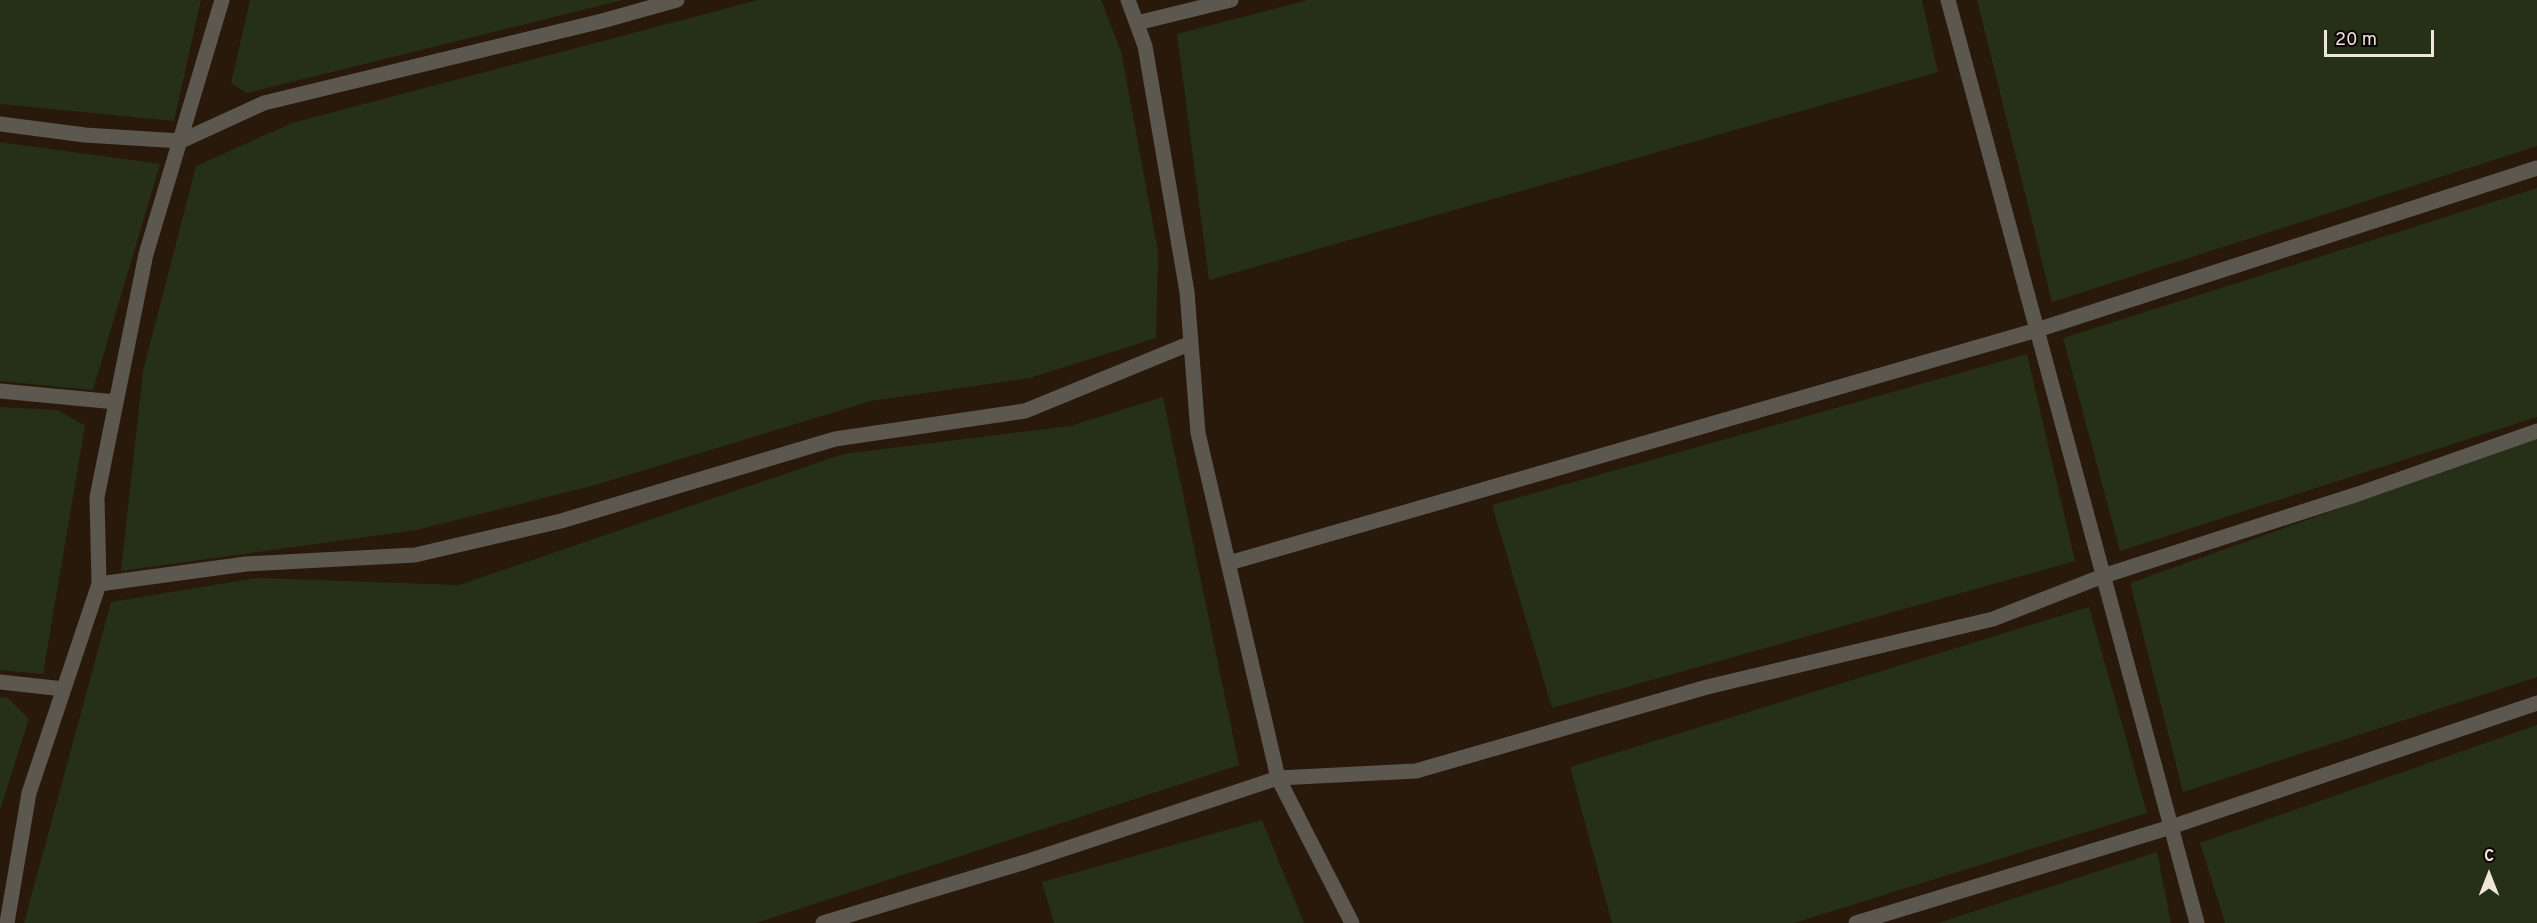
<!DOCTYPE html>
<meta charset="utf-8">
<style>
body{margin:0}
#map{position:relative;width:2537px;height:923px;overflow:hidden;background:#28190b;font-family:Overpass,sans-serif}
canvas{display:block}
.north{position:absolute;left:2459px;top:845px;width:60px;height:60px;-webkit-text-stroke:4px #0c0602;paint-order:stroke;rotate:0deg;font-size:16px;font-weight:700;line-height:24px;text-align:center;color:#f0e5dc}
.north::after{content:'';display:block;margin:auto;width:21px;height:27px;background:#f0e5dc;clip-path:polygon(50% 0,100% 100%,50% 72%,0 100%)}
.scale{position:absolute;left:2324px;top:30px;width:110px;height:27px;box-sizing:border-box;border:3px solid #f0e5dc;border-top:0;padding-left:8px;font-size:18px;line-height:21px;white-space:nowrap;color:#f0e5dc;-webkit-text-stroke:4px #0c0602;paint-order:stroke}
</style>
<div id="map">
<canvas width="2537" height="923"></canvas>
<div class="north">С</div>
<div class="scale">20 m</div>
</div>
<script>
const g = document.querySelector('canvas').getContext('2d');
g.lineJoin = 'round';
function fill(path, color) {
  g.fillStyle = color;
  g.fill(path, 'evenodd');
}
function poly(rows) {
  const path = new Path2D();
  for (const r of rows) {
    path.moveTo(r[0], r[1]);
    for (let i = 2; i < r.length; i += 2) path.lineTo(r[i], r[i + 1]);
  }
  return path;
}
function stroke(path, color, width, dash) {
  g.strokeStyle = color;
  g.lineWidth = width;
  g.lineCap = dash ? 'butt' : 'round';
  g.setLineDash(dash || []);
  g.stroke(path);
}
const green = poly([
 [0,0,201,0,174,121,0,104],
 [250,0,623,0,247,93,231,83],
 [758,0,1101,0,1121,51,1158,251,1156,338,1030,378,871,401,599,484,417,530,121,571,143,371,196,166,292,123],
 [1308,0,1922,0,1938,72,1209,280,1177,34],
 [1977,0,2537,0,2537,146,2052,302],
 [0,142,160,164,93,390,0,381],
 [2537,188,2537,417,2120,551,2063,338],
 [2027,354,2075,561,1552,708,1492,505],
 [1163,397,1239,765,756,923,24,923,111,602,257,578,459,585,843,454,1070,426],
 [0,407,58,410,85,426,43,674,0,670],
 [2537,438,2537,677,2183,792,2130,583],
 [2089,607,2147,813,1794,923,1612,923,1570,767],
 [0,697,8,698,29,719,0,810],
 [2537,725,2537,923,2225,923,2200,843],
 [1262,820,1304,923,1054,923,1042,882],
 [2157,852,2171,923,1938,923]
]);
const lane = poly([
 [1948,0,2197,923],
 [1137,23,1231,0],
 [0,124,85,135,181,141,264,103,602,21,677,0],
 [0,391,116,402],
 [1229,563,2037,330,2537,168],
 [99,584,246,564,415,555,561,521,835,439,1025,411,1191,343],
 [0,682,64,689],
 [7,923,29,793,99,584,97,497,146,254,222,0],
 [823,923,1025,862,1278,778,1198,433,1187,292,1145,46,1128,0],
 [1352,923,1278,778,1416,771,1707,687,1993,619,2103,576,2358,494,2537,431],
 [1856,923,2171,827,2537,703]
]);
fill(green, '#263016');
stroke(lane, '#5d584f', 15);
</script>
